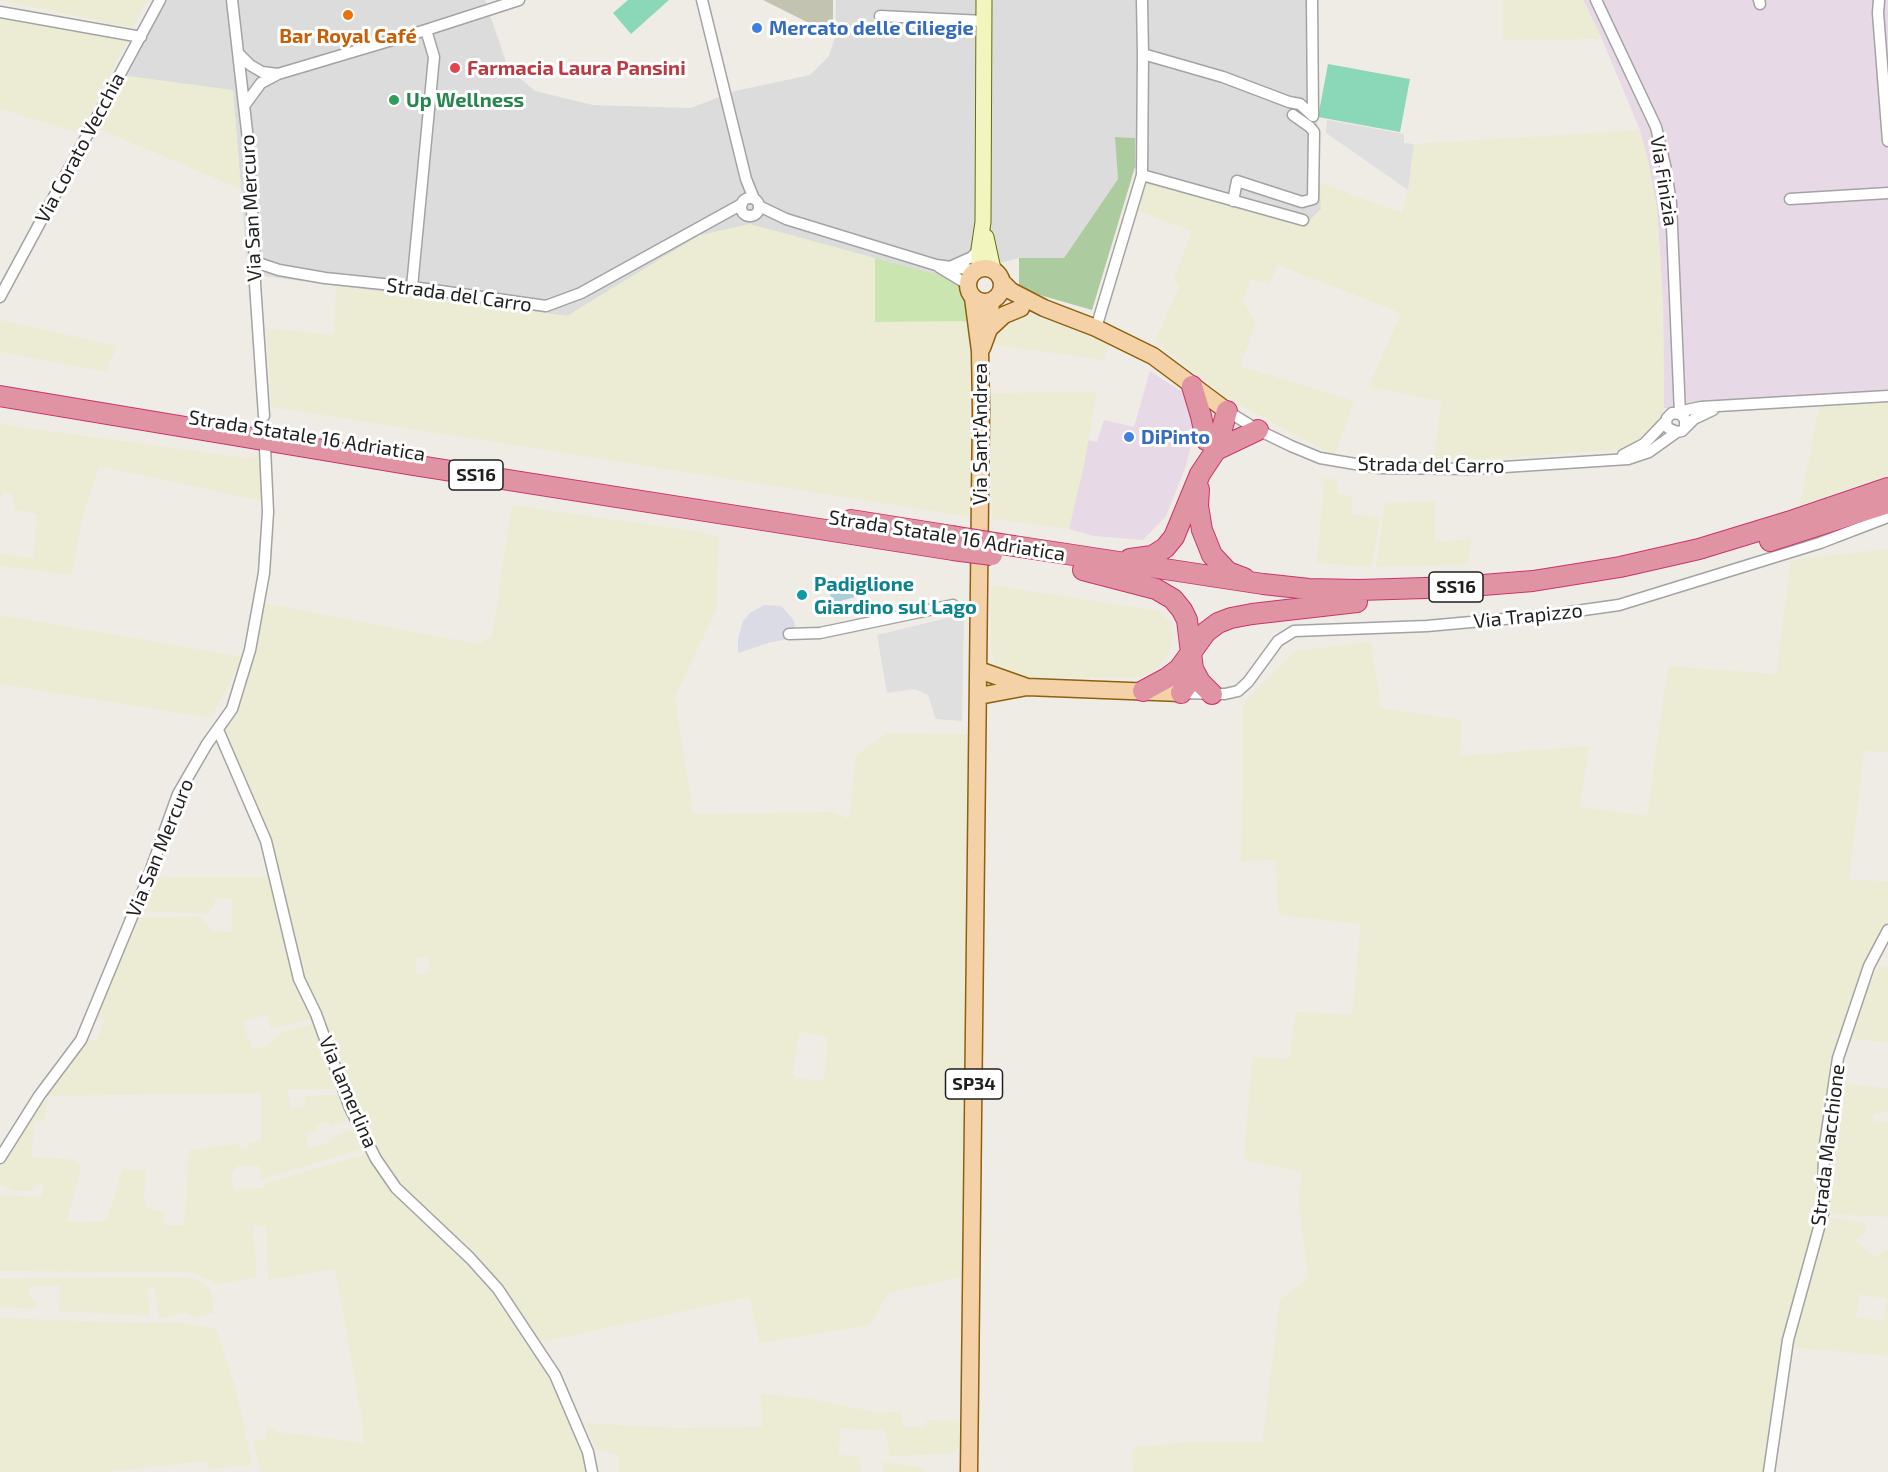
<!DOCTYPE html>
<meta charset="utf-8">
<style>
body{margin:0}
canvas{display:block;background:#efece6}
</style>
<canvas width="1888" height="1472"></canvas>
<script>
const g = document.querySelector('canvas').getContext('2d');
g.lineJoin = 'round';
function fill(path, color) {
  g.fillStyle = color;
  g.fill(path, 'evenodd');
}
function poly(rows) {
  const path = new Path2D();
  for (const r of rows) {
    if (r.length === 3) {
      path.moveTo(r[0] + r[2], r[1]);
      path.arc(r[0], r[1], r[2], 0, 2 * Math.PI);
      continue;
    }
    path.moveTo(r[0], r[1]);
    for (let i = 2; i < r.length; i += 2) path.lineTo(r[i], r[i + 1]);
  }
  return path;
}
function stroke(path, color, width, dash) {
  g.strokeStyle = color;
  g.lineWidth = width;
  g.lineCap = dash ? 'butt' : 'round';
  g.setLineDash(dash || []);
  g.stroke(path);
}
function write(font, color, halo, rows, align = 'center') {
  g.font = font + ' "Exo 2",sans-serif';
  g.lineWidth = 6;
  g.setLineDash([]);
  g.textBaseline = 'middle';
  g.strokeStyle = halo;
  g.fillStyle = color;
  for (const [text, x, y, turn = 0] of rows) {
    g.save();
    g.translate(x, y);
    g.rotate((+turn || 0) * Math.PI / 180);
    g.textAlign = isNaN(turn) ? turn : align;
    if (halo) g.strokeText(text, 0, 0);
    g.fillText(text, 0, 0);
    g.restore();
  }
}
const residential = poly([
 [165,0,485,0,508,68,535,91,593,105,691,108,735,91,810,75,829,56,835,38,836,0,1318,0,1317,115,1321,209,1304,226,1144,183,1135,167,1135,138,1116,137,1118,179,1064,258,1019,258,946,277,700,235,567,316,248,274,233,91,127,76]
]);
const industrial = poly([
 [1583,0,1888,0,1888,399,1664,408,1663,302,1657,209,1648,161,1640,130,1602,39],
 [1150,371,1188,396,1193,417,1193,438,1186,466,1166,516,1143,540,1094,536,1069,529,1088,440,1097,442,1104,420,1134,427]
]);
const construction = poly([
 [763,0,833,0,833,35]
]);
const farmland = poly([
 [0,0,147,0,133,28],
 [1503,0,1583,0,1602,39,1503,40],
 [0,18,128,40,80,133,0,109],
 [127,76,233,90,241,189,97,128],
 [1640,130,1648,161,1657,209,1663,302,1664,408,1661,419,1639,442,1623,449,1471,461,1433,461,1442,402,1369,386,1401,313,1278,265,1269,284,1251,279,1243,301,1256,323,1240,366,1354,401,1335,456,1227,398,1155,341,1179,287,1174,278,1192,231,1136,210,1144,183,1304,226,1321,209,1320,183,1402,213,1408,190,1414,144],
 [750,224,875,258,875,322,970,321,971,517,272,407,266,328,334,335,336,286,567,316,700,235],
 [1024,312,1109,343,1104,360,989,344,1001,325],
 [0,320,117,346,106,372,0,352],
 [1097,392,1084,465,1069,529,992,519,990,393],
 [1888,399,1888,475,1800,505,1820,402],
 [0,423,18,427,248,458,262,455,266,502,99,466,81,523,72,575,0,566,0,554,33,558,37,514,15,510,13,495,4,492,0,497],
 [1324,478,1337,480,1338,493,1352,497,1352,514,1380,518,1372,567,1317,563],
 [1435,502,1435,542,1471,539,1469,564,1376,567,1385,503],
 [512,505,701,532,719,537,717,608,675,697,693,814,832,812,849,819,856,755,887,733,968,734,962,1277,888,1293,870,1325,760,1343,749,1297,541,1342,490,1274,399,1188,378,1155,302,977,269,839,223,727,263,603,477,644,492,637],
 [428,956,431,972,417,974,415,958],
 [800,1032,827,1037,824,1081,796,1078,793,1071],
 [1888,549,1888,752,1864,751,1849,880,1888,881,1888,919,1867,966,1837,1055,1819,1214,1784,1343,1767,1472,1133,1472,1132,1447,1192,1442,1262,1442,1280,1300,1308,1278,1298,1199,1302,1172,1244,1160,1252,1057,1289,1059,1296,1012,1352,1014,1361,924,1279,915,1275,860,1241,861,1243,704,1295,651,1371,642,1381,708,1462,720,1460,756,1589,746,1580,807,1647,816,1668,666,1776,674,1791,560],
 [991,585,1159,611,1171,623,1173,635,1169,654,1154,672,1141,677,1011,678,1000,671,993,659,991,646],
 [0,615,243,657,211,718,0,684],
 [152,877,271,877,313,1018,271,1029,267,1015,242,1022,253,1050,268,1045,279,1034,315,1023,339,1089,287,1089,291,1109,305,1107,305,1096,342,1095,354,1119,330,1126,328,1121,316,1125,317,1131,305,1134,308,1148,333,1141,333,1137,358,1128,368,1147,260,1180,260,1166,237,1166,232,1174,233,1189,264,1188,266,1183,371,1153,473,1264,512,1310,570,1411,591,1472,261,1472,253,1441,265,1440,267,1425,277,1432,364,1443,361,1413,335,1269,268,1280,266,1226,253,1226,257,1277,220,1284,190,1272,0,1271,0,1195,42,1197,43,1185,34,1185,32,1191,16,1191,0,1185,0,1165,41,1101,47,1100,45,1121,34,1121,32,1157,77,1160,76,1165,82,1165,67,1222,107,1221,122,1169,146,1171,144,1199,147,1208,164,1213,163,1225,184,1225,189,1150,239,1144,241,1149,248,1149,248,1143,261,1142,262,1093,45,1096,86,1039,96,1041,105,1021,96,1014,135,918,140,917,201,917,212,931,232,932,232,899,217,898,208,914,144,911,139,908],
 [1879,965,1888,968,1888,1042,1849,1039,1855,1019],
 [1837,1083,1888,1088,1888,1112,1873,1114,1874,1123,1888,1122,1888,1217,1828,1214,1827,1157],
 [1827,1218,1863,1222,1867,1229,1856,1241,1874,1257,1888,1249,1888,1356,1791,1347],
 [1860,1294,1887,1299,1883,1322,1856,1317],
 [124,1277,186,1277,202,1282,211,1291,214,1313,197,1317,184,1312,166,1317,159,1317,154,1287,147,1289,150,1316,59,1311,60,1286,30,1286,30,1298,36,1299,36,1309,0,1307,0,1279],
 [0,1318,138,1323,180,1323,216,1329,235,1385,252,1465,209,1469,207,1461,104,1472,0,1472],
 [761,1394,806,1398,880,1413,902,1411,903,1427,926,1427,927,1420,959,1421,960,1446,949,1454,890,1456,885,1430,840,1428,839,1455,860,1456,861,1472,618,1472,618,1455,595,1449,585,1423,674,1428,762,1427],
 [884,1462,924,1468,927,1472,883,1472]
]);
const grass = poly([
 [875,258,946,277,961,286,966,294,970,304,970,321,875,322]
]);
const forest = poly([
 [1115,137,1135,138,1135,167,1092,310,1019,289,1019,258,1064,258,1118,179]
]);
const pitch = poly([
 [628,0,669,0,631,34,613,13],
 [1328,64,1410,79,1400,132,1318,117]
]);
const parking = poly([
 [1327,120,1404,134,1404,143,1414,144,1408,190,1326,133],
 [964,614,962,721,936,719,928,695,915,689,887,693,877,635]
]);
const plaza = poly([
 [764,605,781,606,793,619,798,637,768,643,738,653,738,639,743,621,750,613]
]);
const water = poly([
 [886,578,889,588,867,594,864,584],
 [852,588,855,597,833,603,830,594]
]);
const streetTunnel = poly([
 [264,416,265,444]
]);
const street = poly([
 [232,0,248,140,255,262,255,284,264,416],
 [702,0,746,179,754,199],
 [1596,0,1656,127,1665,165,1671,203,1680,414],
 [1759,0,1760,4],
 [1879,0,1878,13,1888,141],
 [0,12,141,37],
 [880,16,984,21],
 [238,53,250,65,262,72,278,74],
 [1143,54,1223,77,1289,102,1300,104,1313,116,1312,0],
 [244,106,261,83,278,74,426,30,519,0],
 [1142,175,1303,220],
 [750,207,9],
 [1790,199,1888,193],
 [1233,201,1237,181,1302,202,1313,199,1314,132,1310,127,1293,115],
 [759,206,786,219,936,265,974,270],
 [255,262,279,270,325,278,412,287,546,306,581,293,742,204],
 [952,266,972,257,979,249],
 [939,267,967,284],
 [412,287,434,57,426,30],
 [0,297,160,0],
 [1096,328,1142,175,1143,54,1142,0],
 [1227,411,1258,430,1291,446,1320,458,1379,468,1473,469,1628,459,1649,452,1677,432],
 [1682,415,1687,410,1701,407,1888,396],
 [1685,427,1685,419,1680,414,1672,413,1667,418,1666,423,1668,428,1677,432,1682,431,1694,419,1713,410],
 [1623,455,1644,444,1666,421],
 [789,634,820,633,953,605],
 [1181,693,1225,694,1238,691,1248,682,1278,641,1294,631,1427,626,1548,615,1619,605,1820,543,1888,517],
 [218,730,266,841,299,979,316,1014,350,1108,376,1159,396,1188,470,1258,498,1289,555,1375,588,1452,592,1472],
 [0,1158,39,1096,81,1040,146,883,178,794,207,744,232,709,250,650,264,573,268,512,265,448],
 [1769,1472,1788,1340,1823,1213,1824,1151,1838,1058,1869,966,1888,930]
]);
const secondary = poly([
 [986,237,993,269],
 [979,268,979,249,983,222,984,0]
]);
const primary = poly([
 [985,285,17],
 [1002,282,1011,291,1044,308,1096,328,1153,356,1227,411],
 [989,329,1004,315,1021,308],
 [982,348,989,329,991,301],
 [979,670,1027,687],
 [979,696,1027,687,1181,693],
 [969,1472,981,410,980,351,973,298]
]);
const highway = poly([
 [1192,386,1201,416,1206,440],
 [0,396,413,465,953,550],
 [1216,450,1258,430],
 [1199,489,1198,506,1202,530,1212,555,1228,572,1244,578],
 [851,520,952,536],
 [1770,541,1888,503],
 [1014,546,1263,584,1309,589,1359,590,1458,587,1533,581,1620,567,1699,549,1794,520,1888,488],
 [1130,559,1152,556,1165,548,1174,537,1200,474,1216,450,1227,411],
 [1083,570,1156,589,1173,599,1182,610,1187,620,1193,669,1200,682,1212,694],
 [1143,691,1167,678,1179,669,1206,632,1218,623,1231,618,1252,614,1357,602],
 [1181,693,1189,682,1193,669]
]);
const highwayBridge = poly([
 [952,536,1014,546],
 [953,550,992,555]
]);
const markers = [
 [348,15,6,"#e8710a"],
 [757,28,6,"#3f7fe0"],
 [455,68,6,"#e0444e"],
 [394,100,6,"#2e9e5b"],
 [1129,437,6,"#3f7fe0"],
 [802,595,6,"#0f9aa8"]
];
const shields = [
 [476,475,54],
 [1456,587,54],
 [974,1084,57]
];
const shieldNames = [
 ["SS16",476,475],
 ["SS16",1456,587],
 ["SP34",974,1084]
];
const shopNames = [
 ["Mercato delle Ciliegie",769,28],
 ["DiPinto",1141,437]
];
const foodNames = [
 ["Bar Royal Café",348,36]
];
const healthNames = [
 ["Farmacia Laura Pansini",467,68]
];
const leisureNames = [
 ["Up Wellness",406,100]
];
const streetNames = [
 ["Via Corato Vecchia",80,148,-62],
 ["Via Finizia",1664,181,81],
 ["Via San Mercuro",251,208,-93],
 ["Strada del Carro",459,295,8],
 ["Via Sant'Andrea",980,434,-90],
 ["Strada Statale 16 Adriatica",307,436,9],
 ["Strada del Carro",1431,465,1],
 ["Strada Statale 16 Adriatica",947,536,9],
 ["Via Trapizzo",1528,616,-6],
 ["Via San Mercuro",160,848,-68],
 ["Via lamerlina",348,1092,67],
 ["Strada Macchione",1828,1145,-83]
];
const cultureNames = [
 ["Padiglione",814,584],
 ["Giardino sul Lago",814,607]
];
fill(residential, '#dddcdc');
fill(industrial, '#e7d9e5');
fill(construction, '#c3c3b2');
fill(farmland, '#ebecd3');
fill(grass, '#cbe5b0');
fill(forest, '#accb9e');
fill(pitch, '#8ad8b8');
fill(parking, '#dfdfdf');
fill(plaza, '#dadbe5');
fill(water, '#aacfd9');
stroke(streetTunnel, '#c5c3be', 10, [10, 5]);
stroke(street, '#a3a3a3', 13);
stroke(secondary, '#656e0e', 17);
stroke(primary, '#8e610c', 19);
stroke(highway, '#cd336a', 22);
stroke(street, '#fff', 10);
stroke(secondary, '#f3f5be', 15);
stroke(primary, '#f4d1a6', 16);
stroke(highway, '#e094a3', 20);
stroke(highwayBridge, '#cd336a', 22, []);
stroke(highwayBridge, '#e094a3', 20);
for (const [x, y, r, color] of markers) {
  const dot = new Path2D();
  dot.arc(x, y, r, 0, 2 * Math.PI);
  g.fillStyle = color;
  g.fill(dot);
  stroke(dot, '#fff', 2);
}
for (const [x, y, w] of shields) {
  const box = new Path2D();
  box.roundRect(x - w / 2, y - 15, w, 30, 4.5);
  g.fillStyle = '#fff';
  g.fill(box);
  stroke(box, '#1f1f1f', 1.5);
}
write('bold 18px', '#1f1f1f', null, shieldNames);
write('bold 20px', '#366cbe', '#fff', shopNames, 'left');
write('bold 20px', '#c56008', '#fff', foodNames);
write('bold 20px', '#be3a42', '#fff', healthNames, 'left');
write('bold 20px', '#27864d', '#fff', leisureNames, 'left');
write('20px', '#1f1f1f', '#fff', streetNames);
write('bold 20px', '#0d838f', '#fff', cultureNames, 'left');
</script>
